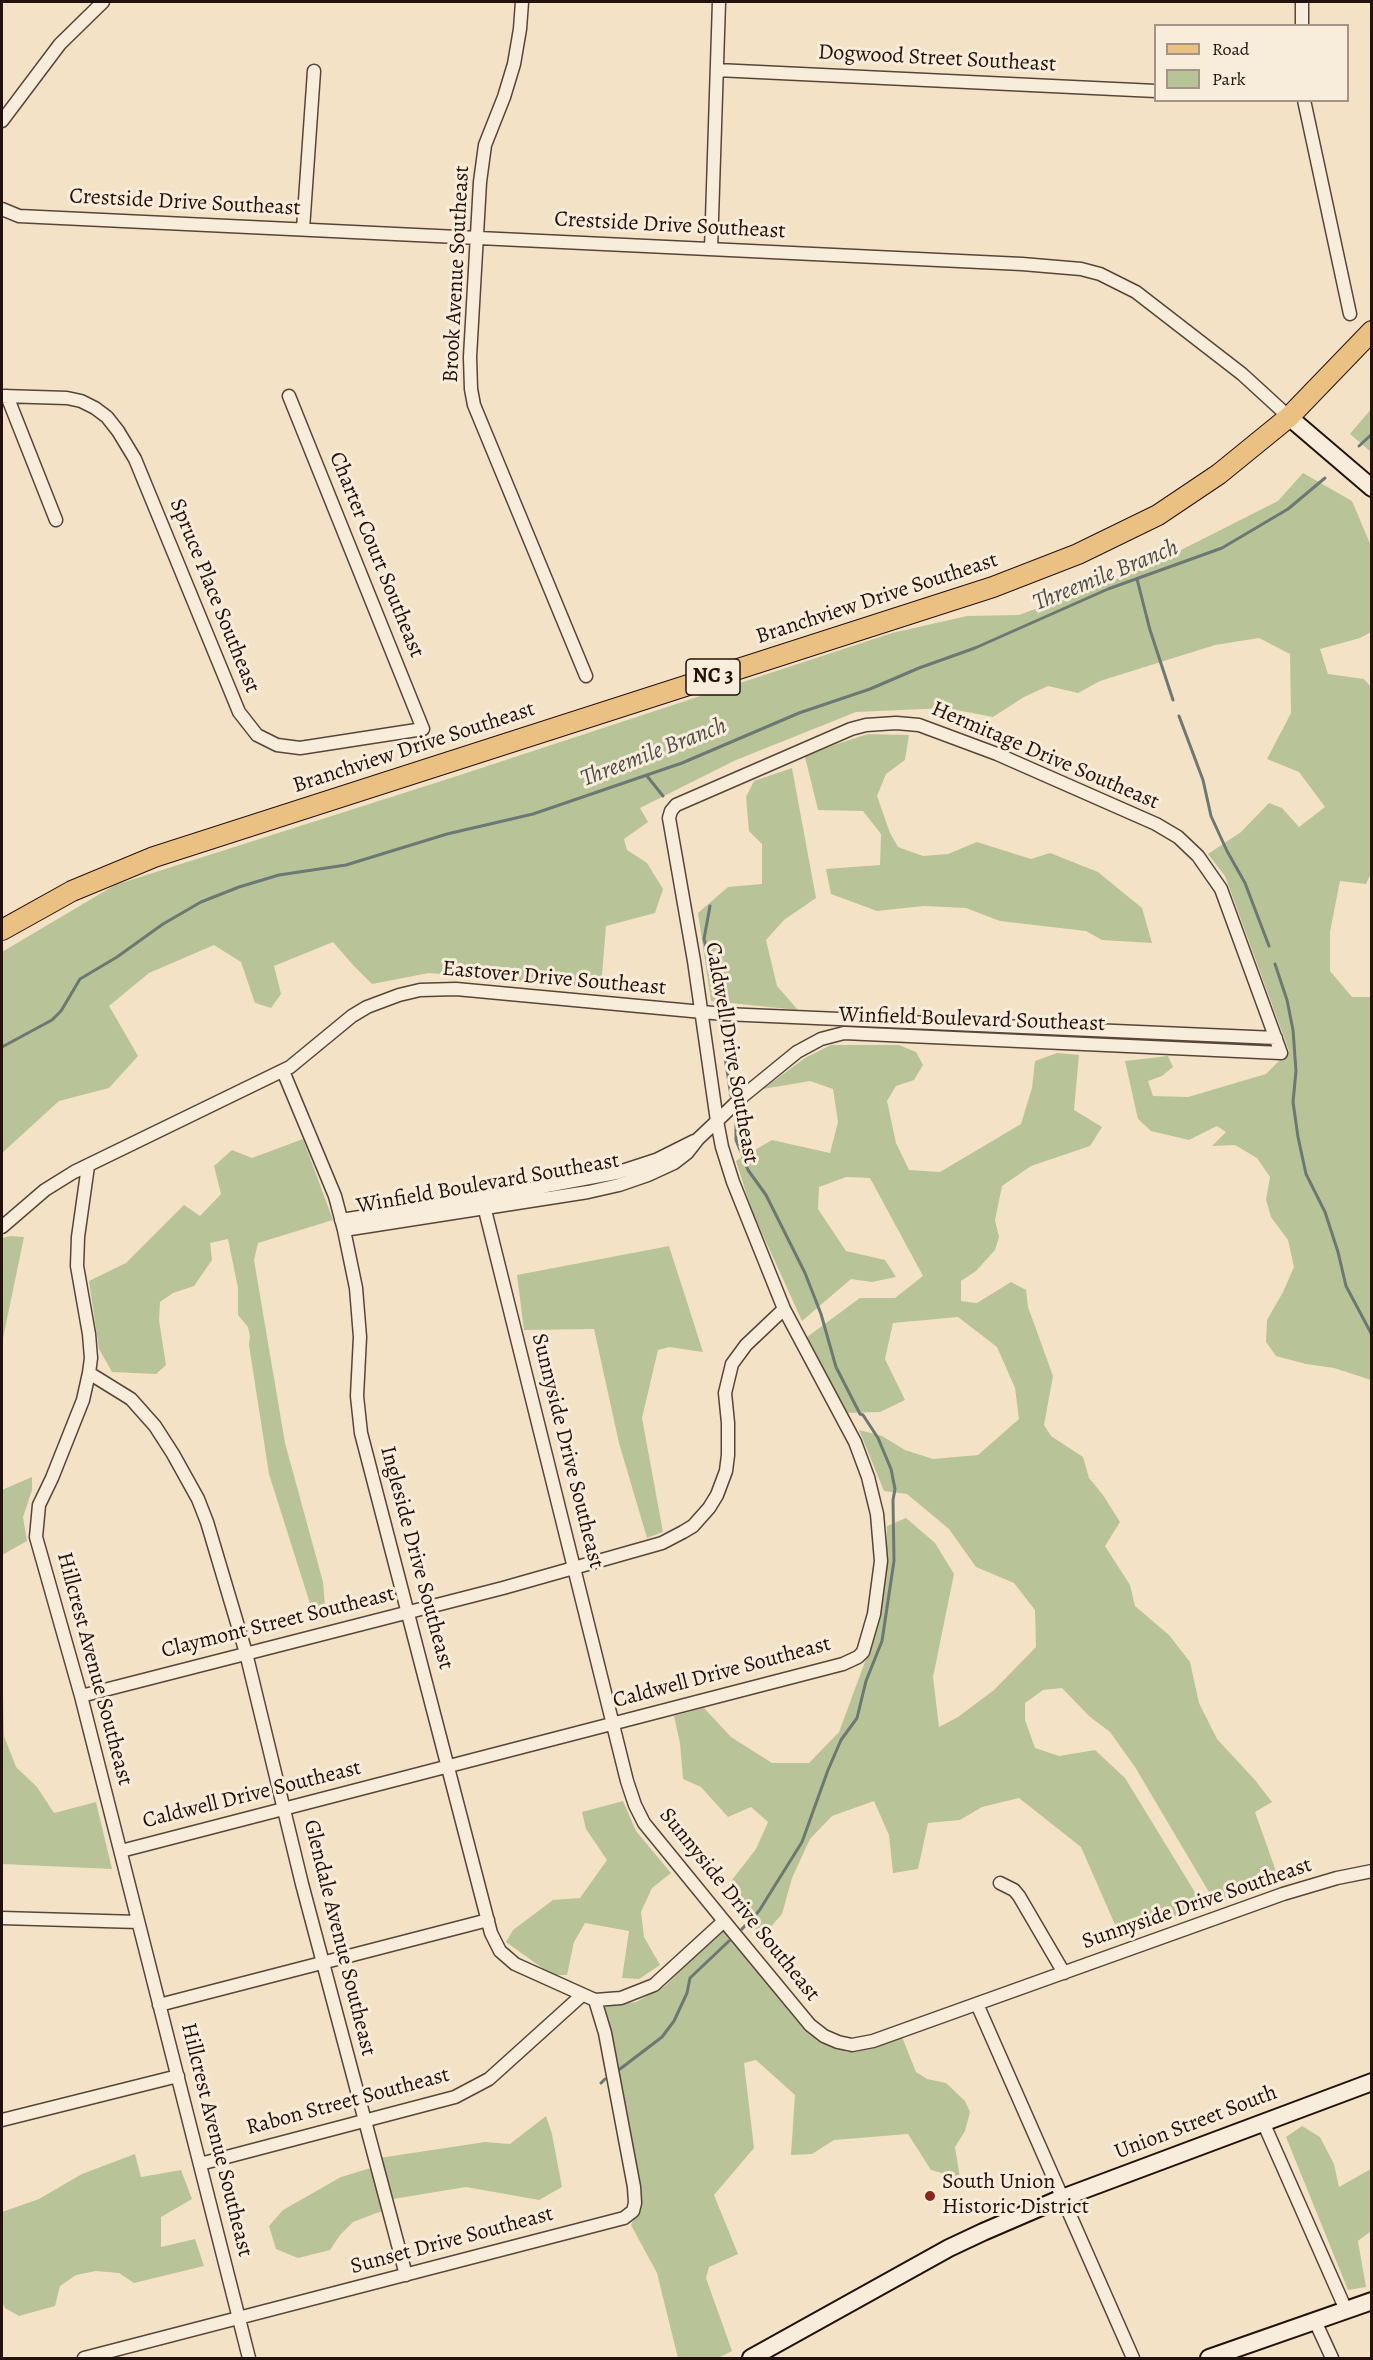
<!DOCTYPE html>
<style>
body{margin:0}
#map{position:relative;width:1373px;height:2360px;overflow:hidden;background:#f4e2c6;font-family:Alegreya,serif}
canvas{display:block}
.frame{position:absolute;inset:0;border:3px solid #23110b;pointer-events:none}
.legend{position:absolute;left:1154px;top:24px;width:195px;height:78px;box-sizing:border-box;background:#f8ecda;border:2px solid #a39487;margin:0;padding:8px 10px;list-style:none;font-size:18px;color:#23110b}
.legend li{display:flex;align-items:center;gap:12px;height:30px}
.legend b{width:30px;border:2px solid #a39487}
</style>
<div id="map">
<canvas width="1373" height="2360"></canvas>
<div class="frame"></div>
<ul class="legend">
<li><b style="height:8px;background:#eac183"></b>Road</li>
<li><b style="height:16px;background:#b8c497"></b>Park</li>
</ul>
</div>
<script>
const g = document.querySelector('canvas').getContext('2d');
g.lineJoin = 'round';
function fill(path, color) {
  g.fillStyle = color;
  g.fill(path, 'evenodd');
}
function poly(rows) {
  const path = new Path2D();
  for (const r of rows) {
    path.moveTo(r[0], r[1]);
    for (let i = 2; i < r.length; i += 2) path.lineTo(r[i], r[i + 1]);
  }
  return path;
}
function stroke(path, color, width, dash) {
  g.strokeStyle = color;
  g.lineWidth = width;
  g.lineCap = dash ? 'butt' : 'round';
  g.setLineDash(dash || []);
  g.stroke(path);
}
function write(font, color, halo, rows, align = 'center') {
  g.font = font + ' Alegreya,serif';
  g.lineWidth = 6;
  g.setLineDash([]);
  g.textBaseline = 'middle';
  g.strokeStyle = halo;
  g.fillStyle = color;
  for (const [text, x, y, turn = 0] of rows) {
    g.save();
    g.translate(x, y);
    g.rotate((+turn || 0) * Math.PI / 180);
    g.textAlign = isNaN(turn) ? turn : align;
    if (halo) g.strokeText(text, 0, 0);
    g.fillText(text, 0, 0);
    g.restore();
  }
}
const green = poly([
 [1371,409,1371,452,1350,434],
 [1303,473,1352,501,1371,546,1371,632,1360,638,1320,649,1328,674,1364,679,1371,687,1371,873,1366,884,1340,881,1330,932,1330,971,1352,997,1371,997,1371,1380,1334,1368,1306,1364,1276,1356,1266,1342,1267,1320,1283,1292,1294,1267,1288,1240,1271,1217,1266,1200,1270,1177,1257,1158,1235,1145,1212,1146,1226,1132,1217,1126,1189,1140,1151,1131,1138,1119,1125,1061,1168,1056,1173,1067,1162,1076,1148,1081,1153,1096,1188,1097,1266,1074,1289,1051,1225,876,1208,854,1241,832,1269,803,1282,808,1299,827,1325,807,1299,772,1267,759,1291,713,1290,654,1259,638,1215,645,1100,681,1078,693,1048,686,1024,697,993,717,946,708,856,712,736,760,640,808,648,822,624,839,627,850,647,863,663,889,655,913,606,926,601,988,429,973,372,984,353,965,333,942,274,966,281,994,271,1008,255,1003,241,962,214,945,149,973,109,1006,138,1056,109,1088,59,1101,2,1153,2,952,115,885,454,777,892,633,967,616,1019,615,1140,570,1183,549,1278,501],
 [868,734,909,735,905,760,886,774,877,796,890,833,898,847,923,856,948,854,977,842,1031,859,1050,853,1098,872,1142,908,1152,943,1102,940,1086,931,1000,921,966,908,924,906,877,911,831,894,826,869,880,865,881,834,863,811,818,810,805,757,834,745],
 [792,768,816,898,784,920,766,940,777,986,798,1010,711,1001,698,913,728,887,762,884,762,844,749,831,746,797,754,781],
 [831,1045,899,1045,916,1052,923,1065,914,1080,896,1086,887,1101,896,1143,909,1170,940,1172,1021,1124,1032,1088,1035,1061,1057,1053,1079,1055,1074,1110,1102,1127,1090,1146,1031,1166,1002,1186,995,1220,999,1237,995,1250,976,1271,961,1281,961,1301,977,1303,1011,1282,1026,1290,1028,1307,1053,1376,1044,1425,1051,1436,1083,1457,1089,1478,1103,1495,1120,1522,1105,1546,1130,1585,1135,1606,1169,1635,1190,1662,1199,1703,1217,1739,1255,1780,1272,1802,1255,1812,1279,1880,1216,1904,1135,1767,1110,1732,1089,1716,1062,1688,1043,1690,1025,1703,1025,1720,1035,1748,1059,1756,1095,1750,1125,1778,1204,1907,1120,1936,1081,1847,1019,1798,982,1807,960,1820,928,1823,918,1869,893,1873,889,1835,874,1801,832,1816,810,1839,792,1878,782,1914,761,1938,728,1885,756,1849,768,1822,751,1807,728,1817,701,1787,683,1779,680,1743,674,1716,704,1708,731,1737,772,1763,809,1763,839,1732,876,1632,886,1566,887,1526,906,1518,935,1543,954,1574,933,1677,939,1727,958,1717,994,1690,1036,1647,1035,1610,1014,1583,976,1567,949,1529,907,1494,884,1491,859,1430,882,1436,905,1450,933,1459,978,1455,1019,1419,1015,1388,997,1347,958,1317,893,1323,885,1359,905,1400,880,1412,846,1413,807,1337,860,1298,895,1298,923,1276,870,1178,846,1177,819,1187,818,1209,846,1251,885,1260,896,1277,872,1282,851,1279,802,1321,752,1211,736,1161,772,1140,830,1153,838,1122,833,1089,810,1081,763,1089,805,1058],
 [303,1139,333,1220,258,1243,254,1260,285,1443,323,1582,326,1618,312,1610,269,1474,249,1345,250,1336,248,1327,238,1315,238,1288,228,1239,210,1243,212,1260,194,1286,173,1293,160,1302,159,1320,166,1365,156,1374,112,1372,99,1349,89,1281,126,1263,184,1205,200,1216,221,1194,214,1166,232,1150,252,1158],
 [11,1236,24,1237,2,1343,2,1238],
 [669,1246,703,1352,669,1347,658,1350,642,1418,663,1532,647,1538,619,1443,594,1329,524,1330,517,1275],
 [32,1477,32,1490,23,1517,27,1541,2,1555,2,1490],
 [2,1650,4,1736,16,1767,37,1787,54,1813,96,1802,112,1869,2,1864],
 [623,1801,636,1831,671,1873,652,1888,641,1912,644,1937,660,1965,639,1979,622,1978,629,1931,585,1923,574,1942,567,1975,552,1975,506,1942,513,1930,553,1900,580,1898,607,1860,586,1829,582,1812],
 [724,1929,812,2033,847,2052,865,2049,902,2037,916,2072,927,2079,946,2083,965,2101,970,2112,965,2131,955,2147,960,2178,931,2170,908,2134,834,2140,812,2154,791,2155,795,2095,756,2060,744,2063,754,2148,714,2195,738,2254,709,2267,706,2278,732,2351,718,2358,678,2358,657,2273,631,2225,641,2203,604,2006,636,2002,664,1987],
 [546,2116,552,2134,562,2187,539,2200,466,2187,393,2199,379,2158,485,2142,510,2144],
 [1302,2126,1320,2137,1334,2164,1339,2187,1371,2169,1371,2231,1358,2241,1366,2287,1348,2290,1286,2137],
 [135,2154,141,2177,181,2170,192,2199,161,2217,161,2247,195,2239,204,2266,134,2283,119,2273,96,2271,76,2275,60,2286,55,2306,19,2316,5,2308,2,2302,2,2212,39,2199,82,2174],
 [371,2168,382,2211,353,2222,340,2235,330,2250,298,2258,276,2249,269,2226,283,2210,341,2177]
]);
const stream = poly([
 [1359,446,1372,434],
 [1137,579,1150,630,1173,700],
 [1179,716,1203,780,1211,816,1227,851,1245,883,1269,946],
 [647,776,663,796],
 [710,906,704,939,714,974,718,1001],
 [1275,964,1287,1000,1293,1030,1296,1071,1293,1102,1298,1137,1306,1174,1325,1212,1338,1252,1346,1286,1372,1335],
 [724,1028,723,1044,731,1096],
 [2,1047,52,1020,61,1011,80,979,117,957,163,924,201,902,239,887,279,875,346,865,447,834,533,814,682,763,799,713,870,689,919,668,975,648,1108,589,1222,548,1288,509,1325,478],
 [736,1123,736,1140,748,1170,766,1195,805,1273,821,1314,836,1367,860,1414,863,1415,878,1438,891,1469,895,1489,893,1500,894,1561,882,1641,866,1681,857,1718,841,1740,828,1770,802,1842,759,1911,742,1929],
 [620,2069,662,2037,674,2021,687,1993,690,1978,729,1941],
 [601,2083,605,2079]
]);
const street = poly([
 [522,2,520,29,514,64,504,97,485,145,480,182,470,357,471,389,474,405,586,676],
 [1302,2,1302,26],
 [717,70,1156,91],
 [1304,100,1350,314],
 [2,121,60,44,103,2],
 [2,209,19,216,1022,264,1081,269,1100,274,1136,292,1242,374,1289,417],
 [303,229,314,71],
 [711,249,719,2],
 [2,396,67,398,81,401,95,408,107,417,118,431,135,459,239,712,257,735,277,745,300,748,423,729,289,396],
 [7,396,56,520],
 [88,1166,78,1237,77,1266,89,1334,91,1358,89,1373,83,1400,52,1478,39,1505,36,1537,81,1696,249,2358],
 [482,1198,627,1781,635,1805,644,1823,724,1921,810,2025,824,2036,838,2042,852,2045,873,2041,1283,1894,1337,1878,1372,1871],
 [341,1220,482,1198,616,1173,656,1160,694,1141],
 [2,1227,45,1190,74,1172,290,1067,352,1016,367,1007,399,995,420,990,456,989,724,1014,1276,1038],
 [89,1373,131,1399,155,1426,173,1454,198,1499,207,1522,246,1653,302,1884,406,2275],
 [81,1696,503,1588,662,1543,683,1532,693,1526,709,1508,717,1495,726,1471,728,1455,728,1423,725,1393,732,1364,746,1345,784,1309],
 [121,1851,843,1664,858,1657,863,1652,874,1614,881,1561,877,1514,868,1477,855,1442,784,1309,733,1182,722,1147,717,1121,694,961,669,818,671,811,676,805,851,729,866,725,896,723,919,725,997,754,1156,824,1178,837,1198,856,1221,889,1281,1053,844,1033,821,1039,797,1052,743,1096,717,1121,698,1139,687,1153,674,1163,648,1175,619,1185,588,1192,344,1230],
 [1000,1883,1014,1890,1019,1896,1064,1973],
 [2,1918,138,1922],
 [595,2000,621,1998,654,1985,724,1921],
 [977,2004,1133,2358],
 [159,2005,488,1920],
 [2,2120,178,2076],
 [1263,2122,1346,2310],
 [200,2164,455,2097,489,2079,581,1996],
 [1315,2321,1332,2358],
 [84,2358,624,2218,633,2211,635,2203,634,2187,605,2033,595,2000,515,1964,500,1951,491,1933,361,1433,357,1396,360,1337,356,1288,344,1230,335,1196,283,1071]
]);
const secondary = poly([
 [1289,417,1372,488],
 [751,2358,949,2248,983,2232,1062,2198,1372,2082],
 [1209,2358,1372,2301]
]);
const primary = poly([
 [2,930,72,891,154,857,993,587,1078,554,1158,515,1219,474,1289,417,1372,331]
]);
const markers = [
 [930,2196,6,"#8f2418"]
];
const shields = [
 [713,677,54]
];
const shieldNames = [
 ["NC 3",713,677]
];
const streetNames = [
 ["Dogwood Street Southeast",937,59,3],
 ["Crestside Drive Southeast",185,203,3],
 ["Crestside Drive Southeast",670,226,3],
 ["Brook Avenue Southeast",457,274,-87],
 ["Charter Court Southeast",376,555,68],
 ["Spruce Place Southeast",214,596,68],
 ["Branchview Drive Southeast",877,599,-18],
 ["Branchview Drive Southeast",414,748,-18],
 ["Hermitage Drive Southeast",1045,756,23],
 ["Eastover Drive Southeast",554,979,5],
 ["Winfield Boulevard Southeast",972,1020,2],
 ["Caldwell Drive Southeast",731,1053,80],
 ["Winfield Boulevard Southeast",488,1184,-10],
 ["Sunnyside Drive Southeast",567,1451,76],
 ["Ingleside Drive Southeast",416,1558,75],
 ["Claymont Street Southeast",278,1623,-14],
 ["Hillcrest Avenue Southeast",94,1669,75],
 ["Caldwell Drive Southeast",722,1673,-15],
 ["Caldwell Drive Southeast",252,1795,-14],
 ["Sunnyside Drive Southeast",1197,1904,-19],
 ["Sunnyside Drive Southeast",739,1905,51],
 ["Glendale Avenue Southeast",339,1938,76],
 ["Rabon Street Southeast",348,2102,-15],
 ["Union Street South",1196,2123,-21],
 ["Hillcrest Avenue Southeast",216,2140,76],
 ["Sunset Drive Southeast",452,2241,-15]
];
const poiNames = [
 ["South Union",942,2183],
 ["Historic District",942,2208]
];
const waterNames = [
 ["Threemile Branch",1106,576,-22],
 ["Threemile Branch",654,753,-21]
];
fill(green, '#b8c497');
stroke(stream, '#6c7873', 3);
stroke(street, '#57453a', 15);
stroke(secondary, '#23110b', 20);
stroke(primary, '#23110b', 22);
stroke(street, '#f8ecda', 12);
stroke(secondary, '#f8ecda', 16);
stroke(primary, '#eac183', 20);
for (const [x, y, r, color] of markers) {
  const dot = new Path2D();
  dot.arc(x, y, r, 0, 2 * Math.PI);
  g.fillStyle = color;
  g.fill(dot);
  stroke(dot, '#f8ecda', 2);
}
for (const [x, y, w] of shields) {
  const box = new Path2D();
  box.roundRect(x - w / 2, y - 18, w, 36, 4.5);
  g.fillStyle = '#f8ecda';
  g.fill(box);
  stroke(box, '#23110b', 1.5);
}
write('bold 21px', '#23110b', null, shieldNames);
write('22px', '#23110b', '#f8ecda', streetNames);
write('22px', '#23110b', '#f8ecda', poiNames, 'left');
write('italic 24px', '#4d4d48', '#f8ecda', waterNames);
</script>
